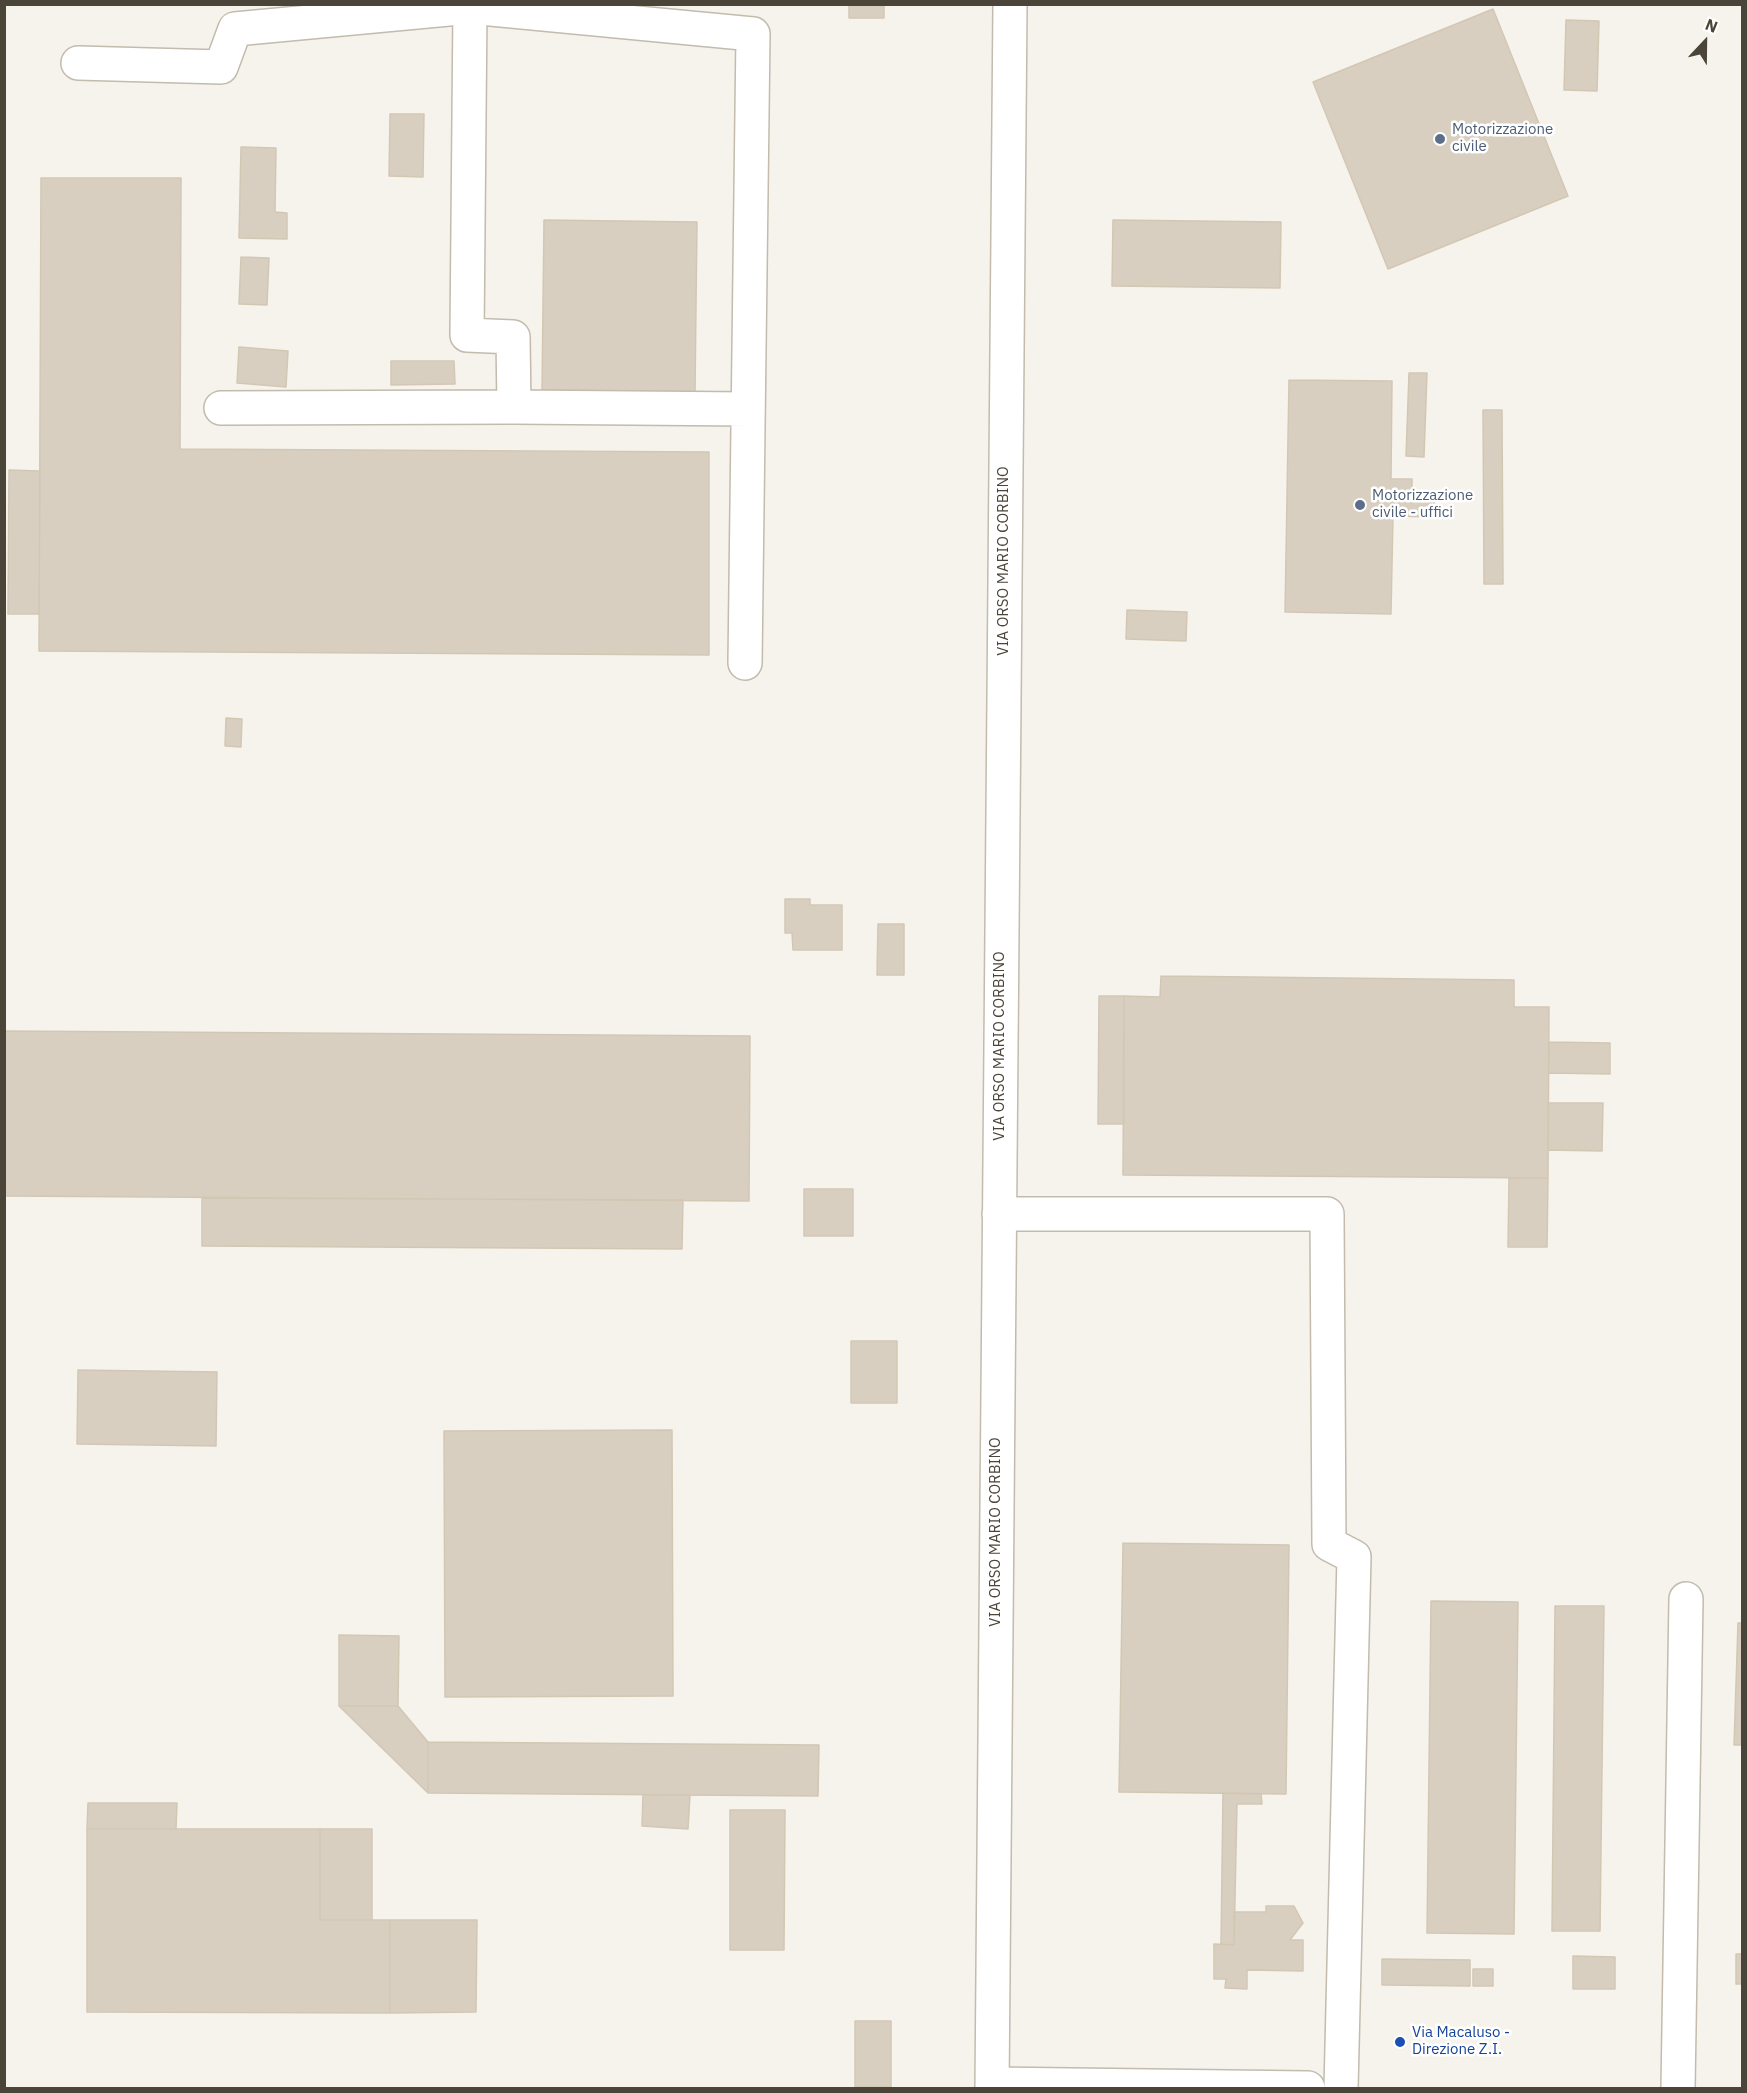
<!DOCTYPE html>
<style>
body{margin:0}
#map{position:relative;width:1747px;height:2093px;overflow:hidden;background:#f6f3ec;font-family:"IBM Plex Sans",sans-serif}
canvas{display:block}
.frame{position:absolute;inset:0;border:6px solid #4b4439;pointer-events:none}
.north{position:absolute;left:1675px;top:12px;width:60px;height:60px;-webkit-text-stroke:4px #fff;paint-order:stroke;rotate:22deg;font-size:16px;font-weight:700;line-height:24px;text-align:center;color:#4b4439}
.north::after{content:'';display:block;margin:auto;width:21px;height:27px;background:#4b4439;clip-path:polygon(50% 0,100% 100%,50% 72%,0 100%)}
</style>
<div id="map">
<canvas width="1747" height="2093"></canvas>
<div class="frame"></div>
<div class="north">N</div>
</div>
<script>
const g = document.querySelector('canvas').getContext('2d');
g.lineJoin = 'round';
function fill(path, color) {
  g.fillStyle = color;
  g.fill(path, 'evenodd');
}
function poly(rows) {
  const path = new Path2D();
  for (const r of rows) {
    path.moveTo(r[0], r[1]);
    for (let i = 2; i < r.length; i += 2) path.lineTo(r[i], r[i + 1]);
  }
  return path;
}
function stroke(path, color, width, dash) {
  g.strokeStyle = color;
  g.lineWidth = width;
  g.lineCap = dash ? 'butt' : 'round';
  g.setLineDash(dash || []);
  g.stroke(path);
}
function write(font, color, halo, rows, align = 'center') {
  g.font = font + ' "IBM Plex Sans",sans-serif';
  g.lineWidth = 5;
  g.setLineDash([]);
  g.textBaseline = 'middle';
  g.strokeStyle = halo;
  g.fillStyle = color;
  for (const [text, x, y, turn = 0] of rows) {
    g.save();
    g.translate(x, y);
    g.rotate((+turn || 0) * Math.PI / 180);
    g.textAlign = isNaN(turn) ? turn : align;
    if (halo) g.strokeText(text, 0, 0);
    g.fillText(text, 0, 0);
    g.restore();
  }
}
const building = poly([
 [849,4,884,4,884,18,849,18,849,4],
 [1493,9,1568,196,1388,269,1313,82,1493,9],
 [1566,20,1599,21,1597,91,1564,90,1566,20],
 [390,114,424,114,423,177,389,176,390,114],
 [241,147,276,148,275,212,287,213,287,239,239,238,241,147],
 [41,178,181,178,180,449,709,452,709,655,39,651,41,178],
 [544,220,697,222,695,392,542,390,544,220],
 [1113,220,1281,222,1280,288,1112,286,1113,220],
 [241,257,269,258,267,305,239,304,241,257],
 [239,347,288,351,286,387,237,383,239,347],
 [391,361,454,361,455,384,391,385,391,361],
 [1409,373,1427,373,1424,457,1406,456,1409,373],
 [1289,380,1392,381,1391,479,1412,479,1412,494,1434,495,1434,517,1393,516,1391,614,1285,612,1289,380],
 [1483,410,1502,410,1503,584,1484,584,1483,410],
 [9,470,40,471,39,614,8,614,9,470],
 [1127,610,1187,612,1186,641,1126,639,1127,610],
 [226,718,242,719,241,747,225,746,226,718],
 [785,899,810,899,810,905,842,905,842,950,793,950,792,933,785,933,785,899],
 [878,924,904,924,904,975,877,975,878,924],
 [1161,976,1514,980,1514,1007,1549,1007,1548,1178,1123,1175,1124,996,1160,997,1161,976],
 [1099,996,1124,996,1124,1124,1098,1124,1099,996],
 [4,1031,750,1036,749,1201,4,1196,4,1031],
 [1549,1042,1610,1043,1610,1074,1549,1073,1549,1042],
 [1548,1103,1603,1103,1602,1151,1548,1150,1548,1103],
 [1509,1178,1548,1178,1547,1247,1508,1247,1509,1178],
 [804,1189,853,1189,853,1236,804,1236,804,1189],
 [202,1198,683,1200,682,1249,202,1246,202,1198],
 [851,1341,897,1341,897,1403,851,1403,851,1341],
 [78,1370,217,1372,216,1446,77,1444,78,1370],
 [672,1430,673,1696,445,1697,444,1431,672,1430],
 [1123,1543,1289,1545,1286,1794,1119,1792,1123,1543],
 [1431,1601,1518,1602,1514,1934,1427,1933,1431,1601],
 [1555,1606,1604,1606,1600,1931,1552,1931,1555,1606],
 [1738,1623,1742,1623,1742,1745,1734,1745,1738,1623],
 [339,1635,399,1636,398,1706,339,1706,339,1635],
 [339,1706,398,1706,428,1742,428,1793,339,1706],
 [428,1742,819,1745,818,1796,428,1793,428,1742],
 [1223,1793,1261,1794,1262,1804,1237,1804,1234,1945,1221,1944,1223,1793],
 [643,1795,690,1795,688,1829,642,1826,643,1795],
 [88,1803,177,1803,176,1829,87,1829,88,1803],
 [730,1810,785,1810,784,1950,730,1950,730,1810],
 [87,1829,320,1829,320,1920,390,1920,390,2013,87,2012,87,1829],
 [320,1829,372,1829,372,1920,320,1920,320,1829],
 [1266,1906,1294,1906,1303,1923,1290,1940,1303,1940,1303,1971,1247,1970,1247,1989,1225,1988,1226,1979,1214,1979,1214,1944,1234,1945,1234,1912,1266,1912,1266,1906],
 [390,1920,477,1920,476,2012,390,2013,390,1920],
 [1736,1954,1742,1954,1742,1984,1736,1984,1736,1954],
 [1573,1956,1615,1957,1615,1989,1573,1989,1573,1956],
 [1382,1959,1470,1960,1470,1986,1382,1985,1382,1959],
 [1473,1969,1493,1969,1493,1986,1473,1986,1473,1969],
 [855,2021,891,2021,891,2087,855,2087,855,2021]
]);
const minor = poly([
 [470,7,467,335,513,337,514,407],
 [78,63,221,67,235,29,470,7,753,34,745,663],
 [221,408,514,407,748,409],
 [999,1214,1327,1214,1329,1544,1354,1557,1341,2088],
 [992,2084,1308,2088],
 [992,2088,1010,4],
 [1678,2088,1686,1599]
]);
const markers = [
 [1440,139,6,"#5c6f8a"],
 [1360,505,6,"#5c6f8a"],
 [1400,2042,6,"#1a4fb4"]
];
const serviceNames = [
 ["Motorizzazione",1452,130],
 ["civile",1452,147],
 ["Motorizzazione",1372,496],
 ["civile - uffici",1372,513]
];
const streetNames = [
 ["VIA ORSO MARIO CORBINO",1004,561,-90],
 ["VIA ORSO MARIO CORBINO",1000,1046,-90],
 ["VIA ORSO MARIO CORBINO",996,1532,-90]
];
const transitNames = [
 ["Via Macaluso -",1412,2033],
 ["Direzione Z.I.",1412,2050]
];
fill(building, '#d8cfc1');
stroke(building, '#d3c7b4', 1.5);
stroke(minor, '#c2bbae', 36);
stroke(minor, '#fff', 33);
for (const [x, y, r, color] of markers) {
  const dot = new Path2D();
  dot.arc(x, y, r, 0, 2 * Math.PI);
  g.fillStyle = color;
  g.fill(dot);
  stroke(dot, '#fff', 2);
}
write('15px', '#4e5e75', '#fff', serviceNames, 'left');
write('15px', '#4b4439', '#fff', streetNames);
write('15px', '#164399', '#fff', transitNames, 'left');
</script>
